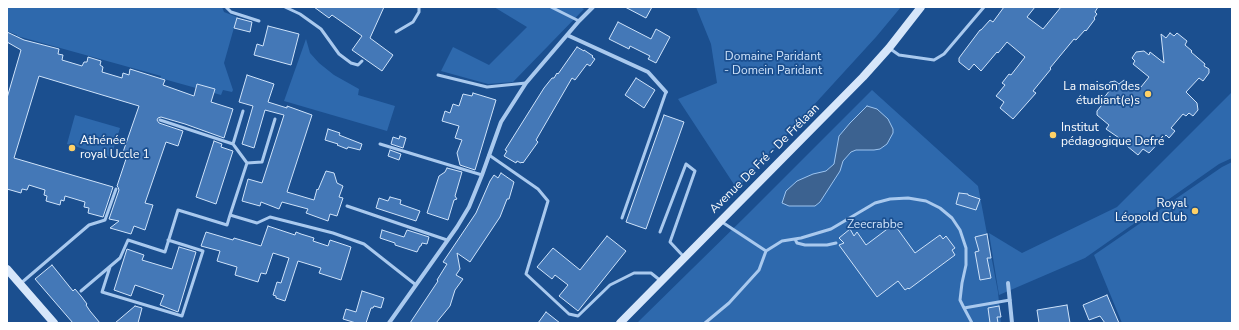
<!DOCTYPE html>
<meta charset="utf-8">
<style>
body{margin:0}
#map{position:relative;width:1239px;height:330px;overflow:hidden;background:#1b4f8f;font-family:"Nunito Sans",sans-serif}
canvas{display:block}
.frame{position:absolute;inset:0;border:8px solid #fff;pointer-events:none}
</style>
<div id="map">
<canvas width="1239" height="330"></canvas>
<div class="frame"></div>
</div>
<script>
const g = document.querySelector('canvas').getContext('2d');
g.lineJoin = 'round';
function fill(path, color) {
  g.fillStyle = color;
  g.fill(path, 'evenodd');
}
function poly(rows) {
  const path = new Path2D();
  for (const r of rows) {
    path.moveTo(r[0], r[1]);
    for (let i = 2; i < r.length; i += 2) path.lineTo(r[i], r[i + 1]);
  }
  return path;
}
function stroke(path, color, width, dash) {
  g.strokeStyle = color;
  g.lineWidth = width;
  g.lineCap = dash ? 'butt' : 'round';
  g.setLineDash(dash || []);
  g.stroke(path);
}
function write(font, color, halo, rows, align = 'center') {
  g.font = font + ' "Nunito Sans",sans-serif';
  g.lineWidth = 3.5;
  g.setLineDash([]);
  g.textBaseline = 'middle';
  g.strokeStyle = halo;
  g.fillStyle = color;
  for (const [text, x, y, turn = 0] of rows) {
    g.save();
    g.translate(x, y);
    g.rotate((+turn || 0) * Math.PI / 180);
    g.textAlign = isNaN(turn) ? turn : align;
    if (halo) g.strokeText(text, 0, 0);
    g.fillText(text, 0, 0);
    g.restore();
  }
}
const green = poly([
 [7,7,222,7,224,12,237,17,224,63,233,90,232,92,223,90,221,95,214,93,215,89,197,84,196,88,160,78,161,76,17,36,17,35,7,31],
 [494,7,580,7,584,9,513,82,488,84,441,71,453,47,489,65,527,27],
 [696,7,901,7,876,37,737,189,678,99,717,83,711,44],
 [306,39,310,53,319,63,334,75,359,89,358,95,395,106,387,131,284,101],
 [872,90,978,186,998,292,1001,323,639,323,638,322,747,215],
 [1232,92,1232,158,1219,164,1085,258,999,295,989,233,1022,253,1117,207],
 [75,115,120,128,111,157,67,144],
 [1232,162,1232,323,1122,323,1094,255,1222,167]
]);
const water = poly([
 [867,106,877,109,888,119,893,129,893,133,887,144,880,149,874,150,856,150,851,152,843,161,840,171,820,202,815,206,789,206,782,203,786,191,797,181,813,174,826,171,834,164,839,136,850,123,867,106]
]);
const building = poly([
 [314,7,384,7,370,38,393,55,382,71,352,50,362,36,332,15,329,18,314,7],
 [625,7,652,7,646,18,625,7],
 [1004,7,1035,7,1027,17,1043,29,1061,7,1098,7,1095,12,1097,14,1094,18,1095,19,1086,31,1085,30,1076,40,1074,39,1050,68,1051,69,1033,91,1036,93,1013,119,1000,108,1004,102,996,96,1005,85,1002,83,1009,74,1011,75,1025,57,1007,42,998,53,997,52,981,71,974,64,969,70,959,62,959,58,980,30,981,30,990,20,993,22,1004,7],
 [237,18,252,22,250,32,234,28,237,18],
 [618,22,651,39,656,29,670,37,656,63,648,59,650,56,630,46,629,49,609,39,618,22],
 [268,26,299,34,291,65,254,55,257,44,263,46,268,26],
 [7,32,24,40,59,49,58,54,63,55,62,60,82,66,84,62,87,62,88,57,101,61,100,65,103,67,102,72,122,78,123,73,129,75,130,69,165,80,163,85,194,96,197,84,215,89,211,102,233,109,224,138,185,124,161,117,158,118,157,120,159,123,183,131,178,146,166,142,145,203,153,205,145,230,134,226,131,234,110,228,119,221,109,219,119,190,118,187,117,186,127,156,122,155,139,106,39,76,14,158,113,187,103,217,88,213,89,208,84,207,85,202,65,196,64,201,61,200,60,205,46,201,47,196,44,195,45,190,29,185,27,190,22,189,21,193,7,189,7,98,21,50,7,42,7,32],
 [1170,33,1174,36,1177,33,1187,41,1185,45,1192,51,1191,52,1205,64,1204,66,1209,69,1209,73,1203,81,1199,78,1186,92,1197,103,1198,110,1193,116,1189,113,1186,116,1183,114,1171,128,1175,131,1169,138,1166,135,1149,153,1143,149,1138,155,1127,146,1128,144,1106,129,1109,125,1097,115,1097,111,1105,101,1103,99,1110,90,1106,87,1110,82,1115,81,1119,84,1124,80,1135,88,1141,87,1149,77,1133,64,1135,61,1132,58,1136,52,1144,51,1149,55,1150,52,1164,63,1161,34,1166,38,1170,33],
 [577,47,584,51,584,50,593,56,592,57,595,59,590,66,587,64,575,80,572,78,536,140,538,142,523,163,522,162,521,163,517,161,516,163,504,156,507,151,505,150,544,88,552,78,554,78,557,73,558,74,577,47],
 [247,75,274,84,268,102,287,108,287,106,312,115,287,192,314,200,317,189,318,190,326,171,334,173,337,183,343,186,339,197,343,198,337,216,330,214,328,221,306,213,308,209,282,202,279,209,261,202,260,206,242,201,248,179,262,183,284,115,265,110,254,148,242,144,253,106,239,102,247,75],
 [636,78,655,90,644,108,625,95,636,78],
 [473,93,496,100,475,170,460,165,457,153,462,140,455,138,459,126,442,121,445,111,450,113,453,104,459,106,463,94,472,96,473,93],
 [664,115,684,122,646,229,626,222,664,115],
 [328,129,340,133,339,135,362,144,360,150,348,147,347,149,337,145,338,144,325,140,328,129],
 [400,136,406,138,403,148,391,144,393,137,399,139,400,136],
 [214,141,222,144,221,147,233,151,216,204,196,197,214,141],
 [390,150,401,154,399,160,388,156,390,150],
 [447,168,462,172,455,196,457,199,454,200,448,220,427,213,439,176,445,172,447,168],
 [501,173,514,182,509,199,507,199,500,217,470,262,457,253,460,269,456,275,463,279,455,290,450,306,436,323,410,323,438,281,437,280,447,264,443,262,476,213,490,181,494,175,498,178,501,173],
 [959,193,968,194,968,195,980,199,976,210,956,204,959,193],
 [390,197,401,200,400,204,420,211,416,221,376,208,379,198,388,201,390,197],
 [894,224,915,253,940,235,943,239,946,236,955,248,952,250,955,255,909,289,908,288,905,290,898,281,877,297,839,245,844,243,839,238,850,229,854,236,857,232,866,245,894,224],
 [268,226,295,235,296,232,301,234,314,238,313,241,328,246,330,240,351,247,341,280,319,273,321,268,298,261,285,301,276,298,276,296,273,295,277,282,281,283,289,258,273,253,266,274,261,273,258,282,235,275,237,267,217,261,220,251,201,246,206,232,233,240,234,238,261,246,268,226],
 [382,230,404,237,407,230,429,237,427,244,422,243,421,246,420,246,417,252,395,245,395,243,380,238,382,230],
 [987,234,991,258,987,258,991,278,980,280,975,252,979,251,975,237,987,234],
 [607,236,626,251,578,311,559,296,568,285,555,275,552,279,537,267,553,248,580,270,607,236],
 [179,247,196,252,178,312,160,305,164,295,135,285,131,296,114,290,127,249,144,255,142,260,172,269,179,247],
 [52,265,73,291,75,289,81,296,87,304,86,305,90,311,100,323,73,323,35,279,52,265],
 [362,291,384,298,381,308,374,306,373,308,371,308,366,323,356,323,343,319,346,309,356,312,362,291],
 [1107,295,1119,323,1105,323,1100,316,1089,320,1083,305,1107,295],
 [1067,305,1070,323,1039,323,1037,310,1067,305],
 [135,306,142,308,138,323,115,323,135,306],
 [999,306,1001,317,997,317,998,323,990,323,988,308,999,306],
 [546,312,560,323,538,323,546,312]
]);
const lane = poly([
 [226,7,231,12,259,21],
 [285,7,300,14,321,29,339,54,351,63,358,65,362,61],
 [551,7,579,21],
 [396,32,413,22,419,12,419,7],
 [889,48,899,55,934,60,944,54,984,7],
 [438,75,487,87,526,83],
 [243,111,233,144,247,163],
 [275,119,262,162,247,163,230,215,257,223,270,217,333,233,364,244,416,285],
 [160,120,233,144],
 [380,144,482,175],
 [489,155,538,189,548,201,526,274,569,314,578,316,610,285,634,273,651,273,661,281],
 [347,206,447,240],
 [622,218,666,92],
 [722,222,766,251,782,241,801,238,831,229,875,203,890,199,908,198,926,201,940,208,952,218,960,230,966,248,966,265,962,283,960,300,964,308,1010,300],
 [660,232,686,164,695,171,670,242,684,257],
 [795,239,797,243,805,245,827,245,836,243],
 [110,267,102,292,182,316,203,251,168,240],
 [20,284,89,225,105,220,116,189],
 [81,291,120,258,128,240,165,252,178,210,227,225,230,215],
 [964,308,972,323],
 [705,323,729,303,759,270,766,251]
]);
const street = poly([
 [567,35,648,72,666,92],
 [1008,283,1012,323],
 [389,323,457,227,469,207,482,175,501,122,526,83,579,21,593,7]
]);
const secondary = poly([
 [7,269,54,323],
 [620,323,863,77,889,48,921,7]
]);
const markers = [
 [1148,94,4,"#ffd166"],
 [1053,135,4,"#ffd166"],
 [72,148,4,"#ffd166"],
 [1195,211,4,"#ffd166"]
];
const parkNames = [
 ["Domaine Paridant",773,57],
 ["- Domein Paridant",773,71],
 ["Zeecrabbe",875,225]
];
const poiNames = [
 ["La maison des",1140,87],
 ["étudiant(e)s",1140,101],
 ["Institut",1061,128,"left"],
 ["pédagogique Defré",1061,142,"left"],
 ["Athénée",80,141,"left"],
 ["royal Uccle 1",80,155,"left"],
 ["Royal",1187,204],
 ["Léopold Club",1187,218]
];
const streetNames = [
 ["Avenue De Fré - De Frélaan",765,159,-45]
];
fill(green, '#2e69ad');
fill(water, '#3c6290');
stroke(water, '#9cc4f0', 1);
fill(building, '#4478b7');
stroke(building, '#cfe3fa', 1);
stroke(lane, '#a9c9ee', 3);
stroke(street, '#a9c9ee', 4);
stroke(secondary, '#d6e6fa', 8);
for (const [x, y, r, color] of markers) {
  const dot = new Path2D();
  dot.arc(x, y, r, 0, 2 * Math.PI);
  g.fillStyle = color;
  g.fill(dot);
  stroke(dot, '#1b4f8f', 1.5);
}
write('12px', '#cfe3fa', '#1b4f8f', parkNames);
write('12px', '#fff', '#1b4f8f', poiNames, 'right');
write('12px', '#fff', '#1b4f8f', streetNames);
</script>
